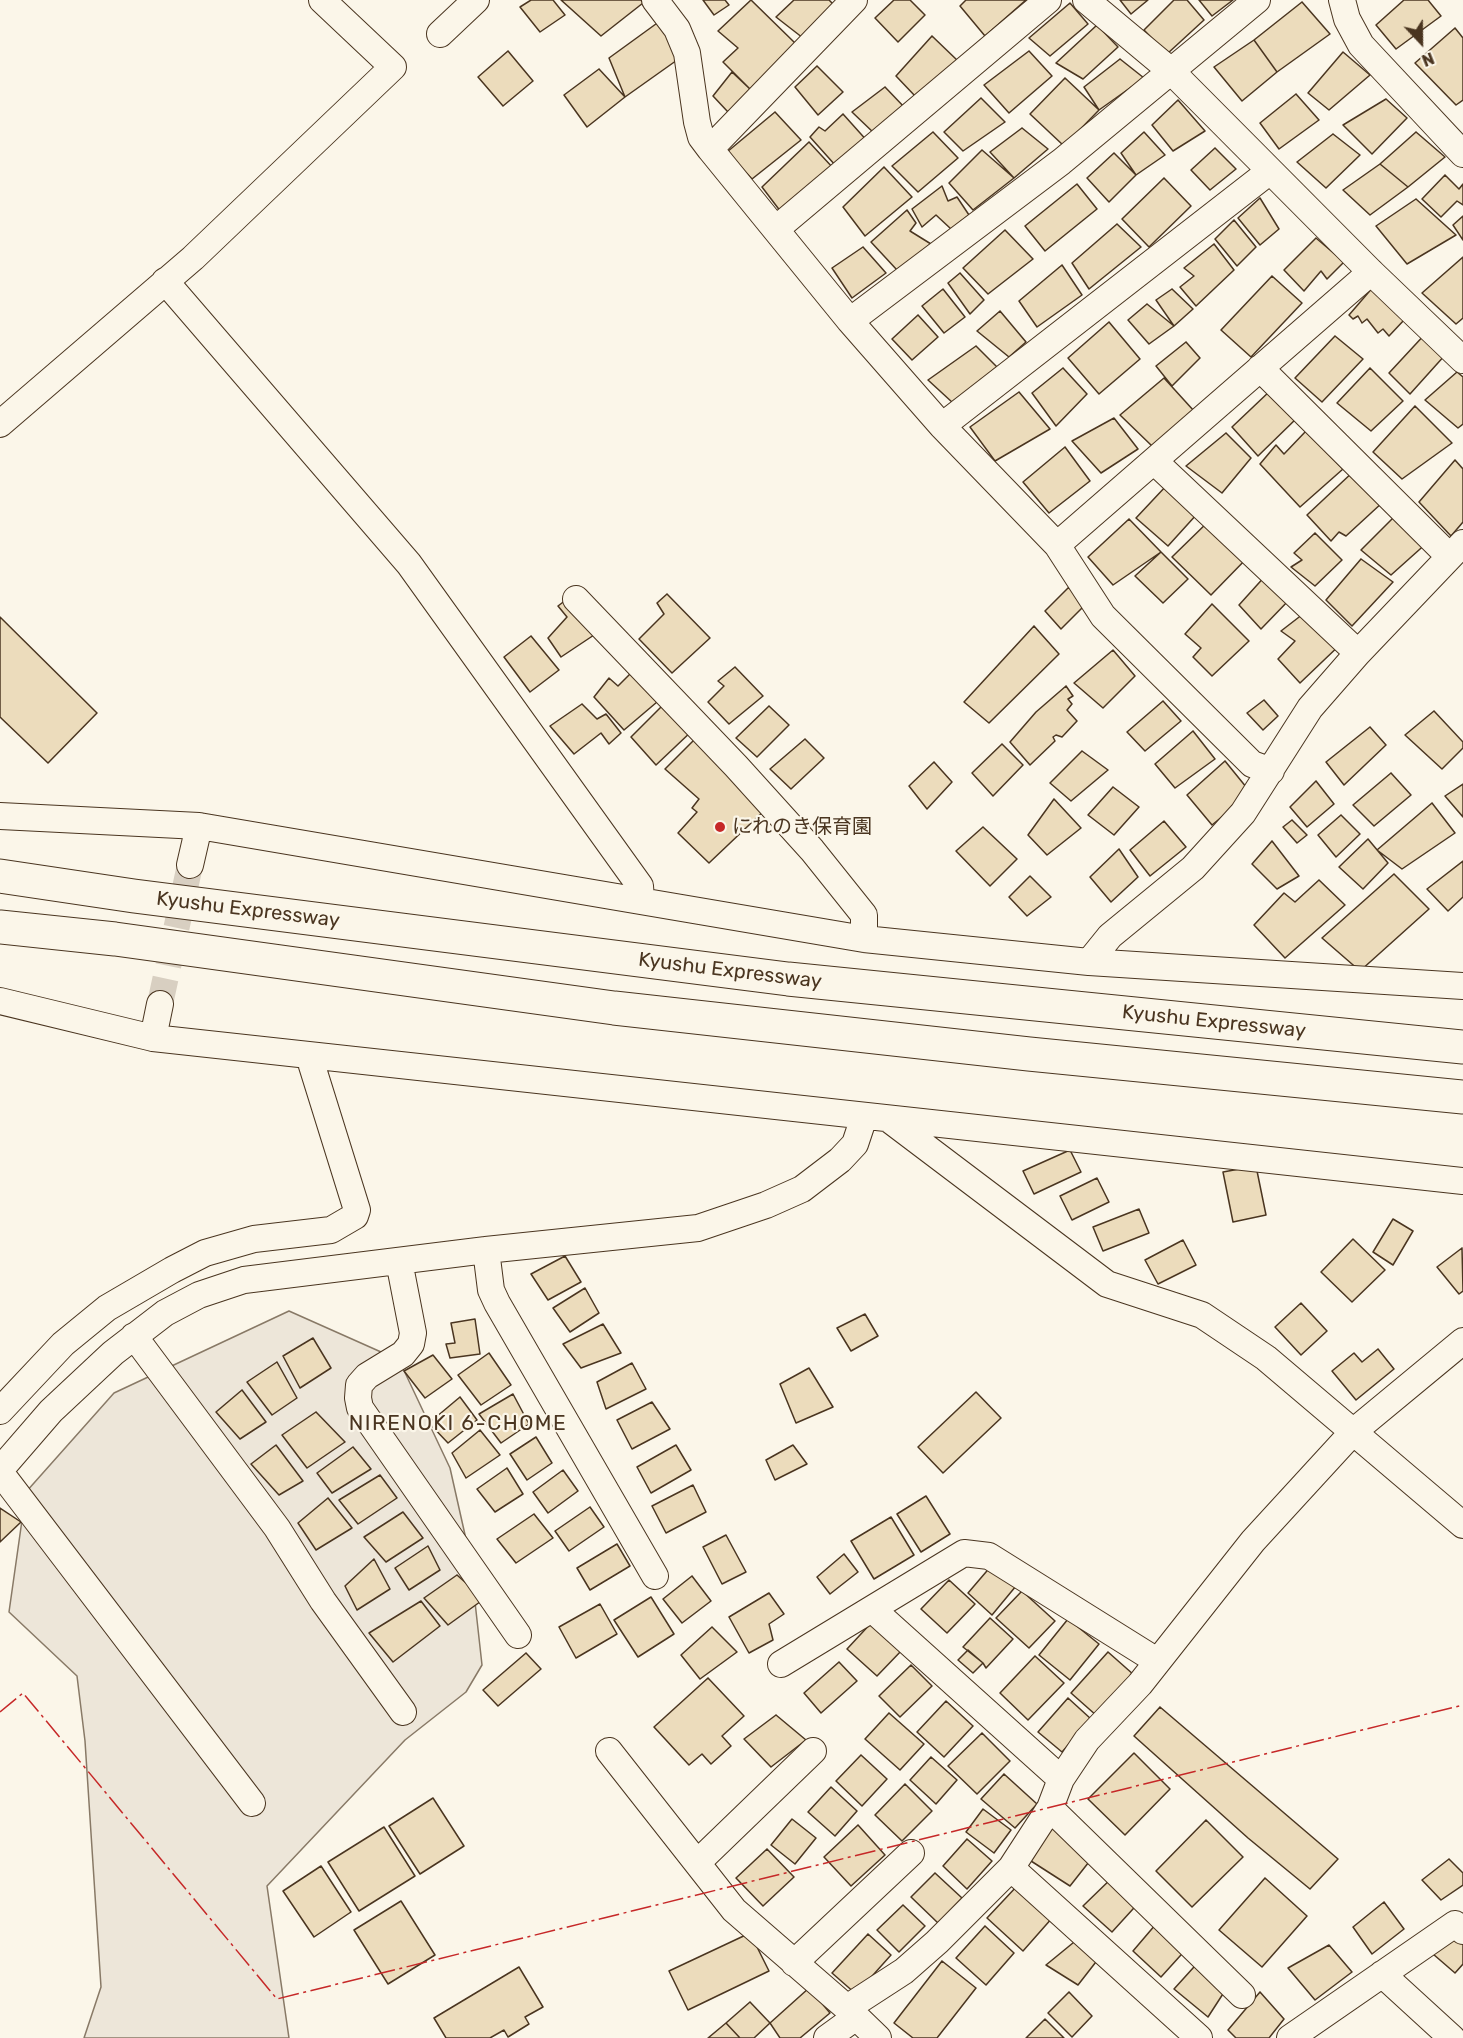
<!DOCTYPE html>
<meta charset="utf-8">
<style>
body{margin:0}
#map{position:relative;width:1463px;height:2038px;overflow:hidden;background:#fbf6e9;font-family:Rubik,sans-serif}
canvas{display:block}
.north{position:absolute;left:1391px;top:12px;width:60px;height:60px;-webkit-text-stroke:4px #fbf6e9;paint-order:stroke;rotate:158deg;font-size:16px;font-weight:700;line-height:24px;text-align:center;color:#4a3520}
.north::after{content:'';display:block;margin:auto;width:21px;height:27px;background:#4a3520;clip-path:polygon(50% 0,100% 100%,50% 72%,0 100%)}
</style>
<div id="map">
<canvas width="1463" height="2038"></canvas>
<div class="north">N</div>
</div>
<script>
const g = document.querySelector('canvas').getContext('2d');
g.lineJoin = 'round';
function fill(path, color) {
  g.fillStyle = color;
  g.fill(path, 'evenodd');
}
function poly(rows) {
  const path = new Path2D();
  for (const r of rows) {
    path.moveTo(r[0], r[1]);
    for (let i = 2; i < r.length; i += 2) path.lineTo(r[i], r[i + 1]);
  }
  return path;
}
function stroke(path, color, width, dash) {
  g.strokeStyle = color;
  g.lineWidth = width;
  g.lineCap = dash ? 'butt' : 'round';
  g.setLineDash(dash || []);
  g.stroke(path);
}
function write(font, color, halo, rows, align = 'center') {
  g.font = font + ' Rubik,"Noto Sans JP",sans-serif';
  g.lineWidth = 4.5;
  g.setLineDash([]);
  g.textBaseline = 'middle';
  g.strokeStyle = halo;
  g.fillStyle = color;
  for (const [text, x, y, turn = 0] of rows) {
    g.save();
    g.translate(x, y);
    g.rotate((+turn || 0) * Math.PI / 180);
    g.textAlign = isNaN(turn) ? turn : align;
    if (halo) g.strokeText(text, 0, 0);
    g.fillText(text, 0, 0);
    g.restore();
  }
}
const green = poly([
 [289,1311,399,1360,450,1468,470,1557,482,1665,466,1692,405,1740,267,1886,289,2038,84,2038,101,1987,85,1741,77,1676,9,1612,26,1492,114,1393,289,1311]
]);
const building = poly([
 [531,0,553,0,565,15,540,32,520,7,531,0],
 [561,0,641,0,643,3,601,36,561,0],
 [703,0,725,0,729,5,714,15,703,0],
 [751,0,796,44,752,91,723,62,738,48,718,31,751,0],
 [794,0,829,0,836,7,803,38,776,17,794,0],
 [894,0,910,0,925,15,898,42,875,18,894,0],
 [966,0,1026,0,985,36,960,6,966,0],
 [1120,0,1148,0,1131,14,1120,0],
 [1174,0,1187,0,1204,20,1167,54,1144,30,1174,0],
 [1199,0,1233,0,1212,16,1199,0],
 [1404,0,1428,0,1441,16,1396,49,1376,25,1404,0],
 [1302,2,1330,34,1277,72,1254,40,1302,2],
 [1070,3,1088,24,1050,56,1029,38,1070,3],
 [660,21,687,53,625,97,609,58,660,21],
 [1097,25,1118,47,1083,79,1056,63,1097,25],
 [1455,28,1463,38,1463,100,1456,105,1415,63,1455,28],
 [932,36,958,61,916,97,896,76,932,36],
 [1254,40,1277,72,1242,101,1214,67,1254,40],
 [508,51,533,81,503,106,478,77,508,51],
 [1029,51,1052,76,1009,113,984,85,1029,51],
 [1343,52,1370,75,1329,110,1308,93,1343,52],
 [1120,59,1144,78,1099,110,1084,87,1120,59],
 [817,66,843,92,818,115,795,87,817,66],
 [599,69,625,97,587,127,564,95,599,69],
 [732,72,752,91,728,112,713,96,732,72],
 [1065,78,1099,110,1064,146,1030,114,1065,78],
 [885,87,906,109,876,135,852,112,885,87],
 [1296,94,1319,120,1279,149,1260,123,1296,94],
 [981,98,1005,122,963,151,944,132,981,98],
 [1386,99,1407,118,1372,154,1343,125,1386,99],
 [1178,100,1205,131,1173,151,1152,125,1178,100],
 [775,112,801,140,752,179,727,152,775,112],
 [843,114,869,143,836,166,810,137,819,127,825,131,843,114],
 [1022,128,1048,149,1014,178,990,152,1022,128],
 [933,132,958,158,918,192,892,166,933,132],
 [1144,132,1165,155,1136,175,1121,153,1144,132],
 [1416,132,1445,157,1408,187,1380,164,1416,132],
 [1333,134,1360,155,1326,188,1297,162,1333,134],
 [809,142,834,169,781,212,762,187,809,142],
 [1215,148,1236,169,1210,190,1191,170,1215,148],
 [982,150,1014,178,973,210,949,183,982,150],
 [1114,153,1136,175,1109,202,1087,178,1114,153],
 [1380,164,1408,187,1370,215,1343,190,1380,164],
 [884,167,912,197,865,236,843,207,884,167],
 [1445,175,1459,189,1463,184,1463,205,1457,201,1441,217,1422,199,1445,175],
 [1164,178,1191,206,1149,247,1122,219,1164,178],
 [1077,184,1097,209,1045,251,1025,226,1077,184],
 [942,186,948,201,957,197,969,215,951,229,936,215,922,227,912,209,942,186],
 [1260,198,1279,229,1260,245,1238,218,1260,198],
 [1416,199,1456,235,1407,264,1376,226,1416,199],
 [907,210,916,223,910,231,931,244,897,270,871,242,907,210],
 [1463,216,1463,240,1453,225,1463,216],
 [1234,220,1256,247,1237,266,1215,239,1234,220],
 [1117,224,1141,247,1089,289,1072,263,1117,224],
 [1005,230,1033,259,988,294,963,268,1005,230],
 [1316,238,1344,262,1327,279,1321,271,1304,291,1284,270,1316,238],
 [1214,244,1234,270,1196,306,1180,287,1194,276,1184,268,1214,244],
 [863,247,886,273,852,298,832,268,863,247],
 [1463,257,1463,318,1456,324,1422,293,1463,257],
 [1062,265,1082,295,1037,327,1019,301,1062,265],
 [960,273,984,300,970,314,948,283,960,273],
 [1272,276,1302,303,1251,357,1221,330,1272,276],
 [1374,286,1405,319,1389,336,1383,329,1378,333,1367,319,1362,323,1358,316,1353,319,1349,315,1374,286],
 [943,289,965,317,944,333,922,306,943,289],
 [1172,289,1193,309,1174,326,1156,300,1172,289],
 [1147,304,1174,326,1149,344,1128,320,1147,304],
 [1000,311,1026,342,1009,357,977,331,1000,311],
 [918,315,938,337,912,360,892,339,918,315],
 [1109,322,1140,359,1099,394,1068,358,1109,322],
 [1427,332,1446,354,1410,394,1389,373,1427,332],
 [1335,336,1363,359,1322,402,1295,378,1335,336],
 [1186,342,1200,358,1172,386,1156,366,1186,342],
 [976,346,997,367,953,403,928,380,976,346],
 [1063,368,1087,394,1056,426,1032,393,1063,368],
 [1370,368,1403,401,1371,431,1337,403,1370,368],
 [1457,372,1463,377,1463,424,1458,428,1425,400,1457,372],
 [1164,378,1194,411,1152,446,1120,415,1164,378],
 [1271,390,1299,416,1258,456,1232,427,1271,390],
 [1019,392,1050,429,995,461,970,427,1019,392],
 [1415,406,1452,443,1402,479,1373,452,1415,406],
 [1114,418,1138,449,1101,473,1072,441,1114,418],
 [1306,431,1343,469,1300,507,1260,464,1276,445,1284,454,1306,431],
 [1226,433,1251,458,1222,493,1186,466,1226,433],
 [1065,447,1090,481,1049,513,1023,482,1065,447],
 [1455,460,1463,469,1463,522,1451,536,1419,502,1455,460],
 [1355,470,1383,502,1346,536,1339,532,1331,541,1307,515,1355,470],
 [1167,485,1197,514,1168,546,1136,518,1167,485],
 [1399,512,1429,541,1391,575,1361,550,1399,512],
 [1213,517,1249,556,1211,595,1172,557,1213,517],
 [1129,519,1161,552,1113,585,1088,557,1129,519],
 [1315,533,1342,560,1315,586,1291,567,1302,560,1294,553,1315,533],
 [1161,552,1188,579,1163,603,1135,576,1161,552],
 [1361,559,1393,582,1352,626,1326,600,1361,559],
 [1267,574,1291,598,1261,629,1239,605,1267,574],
 [1069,587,1085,605,1061,629,1045,611,1069,587],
 [667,594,710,638,672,673,639,639,664,614,657,603,667,594],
 [571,596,597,633,561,657,548,638,567,617,558,606,571,596],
 [1212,604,1249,641,1212,676,1193,657,1201,648,1185,634,1212,604],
 [1303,614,1345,640,1300,683,1278,659,1295,641,1281,631,1303,614],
 [0,617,97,713,48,763,0,717,0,617],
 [1034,626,1059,654,989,723,964,702,1034,626],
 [531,636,559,670,530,692,504,657,531,636],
 [1113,650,1135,676,1103,708,1074,683,1113,650],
 [735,667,763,696,729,724,708,702,724,686,718,681,735,667],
 [631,673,657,702,624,730,594,697,609,678,618,686,631,673],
 [1066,686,1073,696,1068,699,1072,704,1067,710,1077,721,1062,737,1056,735,1053,737,1055,741,1030,765,1010,742,1036,712,1066,686],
 [1264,700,1278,716,1263,730,1247,713,1264,700],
 [1163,701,1181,721,1145,751,1127,732,1163,701],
 [666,702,694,729,656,765,631,737,666,702],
 [582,704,597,719,606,714,621,733,609,744,601,733,574,754,550,726,582,704],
 [769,706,789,725,757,757,736,738,769,706],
 [1434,711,1463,742,1463,748,1442,769,1405,735,1434,711],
 [1370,727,1386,745,1344,785,1326,762,1370,727],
 [1193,731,1215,759,1175,788,1155,764,1193,731],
 [699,735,768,807,709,863,678,833,697,812,692,808,699,799,665,769,699,735],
 [805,739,824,758,791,789,770,769,805,739],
 [1002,744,1023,765,993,796,972,773,1002,744],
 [1082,751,1108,770,1071,801,1050,783,1082,751],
 [1225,761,1251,793,1212,825,1187,795,1225,761],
 [934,762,952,782,927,809,909,786,934,762],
 [1391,773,1411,795,1374,826,1353,805,1391,773],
 [1316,781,1334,804,1307,827,1290,807,1316,781],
 [1463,784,1463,817,1445,796,1463,784],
 [1113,787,1139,807,1114,835,1088,815,1113,787],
 [1054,799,1081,828,1047,855,1028,835,1054,799],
 [1432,803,1455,833,1402,869,1377,850,1432,803],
 [1341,815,1360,834,1336,857,1318,835,1341,815],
 [1292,820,1307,835,1297,843,1283,827,1292,820],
 [1164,821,1186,847,1150,876,1130,850,1164,821],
 [983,827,1017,859,990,886,956,851,983,827],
 [1368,839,1388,863,1363,889,1339,867,1368,839],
 [1272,841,1299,876,1277,889,1252,864,1272,841],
 [1119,849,1138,877,1111,902,1090,877,1119,849],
 [1463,861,1463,897,1448,911,1427,889,1463,861],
 [1394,874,1429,909,1360,971,1322,938,1394,874],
 [1030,876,1051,897,1027,916,1009,897,1030,876],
 [1319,880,1345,905,1285,958,1254,925,1284,893,1295,902,1319,880],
 [1070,1150,1081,1172,1034,1194,1023,1171,1070,1150],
 [1256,1166,1266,1215,1233,1222,1223,1172,1256,1166],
 [1097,1178,1109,1202,1072,1220,1060,1196,1097,1178],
 [1139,1209,1149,1233,1103,1251,1093,1227,1139,1209],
 [1393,1219,1413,1231,1393,1265,1373,1252,1393,1219],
 [1353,1239,1385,1270,1352,1302,1321,1272,1353,1239],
 [1183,1240,1196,1265,1158,1284,1145,1260,1183,1240],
 [1462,1248,1463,1291,1459,1294,1437,1267,1462,1248],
 [565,1256,581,1282,548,1300,531,1274,565,1256],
 [585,1288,599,1313,570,1332,553,1308,585,1288],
 [1301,1303,1327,1331,1301,1355,1275,1327,1301,1303],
 [865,1314,878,1336,851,1351,837,1328,865,1314],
 [475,1319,480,1354,450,1358,446,1344,455,1343,451,1323,475,1319],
 [603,1324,621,1353,581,1368,563,1344,603,1324],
 [313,1338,331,1368,300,1388,283,1356,313,1338],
 [1378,1349,1394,1369,1356,1400,1332,1371,1354,1353,1362,1362,1378,1349],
 [489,1353,511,1385,481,1405,458,1375,489,1353],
 [433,1355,452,1379,425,1398,404,1371,433,1355],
 [277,1362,297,1398,272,1415,247,1382,277,1362],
 [632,1363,646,1389,606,1409,597,1382,632,1363],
 [809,1368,833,1407,796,1423,780,1384,809,1368],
 [242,1390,266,1422,240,1439,216,1412,242,1390],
 [976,1392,1001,1418,943,1473,918,1447,976,1392],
 [513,1394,529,1424,501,1443,479,1414,513,1394],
 [460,1397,477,1420,448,1443,429,1423,460,1397],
 [652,1402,670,1429,632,1449,617,1420,652,1402],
 [316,1412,345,1442,307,1468,282,1435,316,1412],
 [480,1430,500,1455,466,1478,452,1453,480,1430],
 [536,1437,552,1463,527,1480,510,1454,536,1437],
 [276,1445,303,1481,279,1495,251,1464,276,1445],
 [676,1445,691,1470,651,1493,637,1467,676,1445],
 [793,1445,807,1464,775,1480,766,1460,793,1445],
 [353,1447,371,1469,332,1493,317,1473,353,1447],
 [507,1468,523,1494,495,1512,477,1489,507,1468],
 [563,1470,578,1491,548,1513,533,1492,563,1470],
 [380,1475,397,1498,358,1524,339,1500,380,1475],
 [693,1485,706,1512,666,1533,652,1506,693,1485],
 [926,1496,950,1534,921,1552,897,1514,926,1496],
 [328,1498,352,1528,316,1550,298,1523,328,1498],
 [590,1507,604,1527,569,1551,555,1531,590,1507],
 [0,1508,21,1522,0,1542,0,1508],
 [403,1512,423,1538,386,1562,364,1537,403,1512],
 [534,1514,553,1538,516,1563,497,1539,534,1514],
 [891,1517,914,1555,874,1579,851,1541,891,1517],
 [726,1535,746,1572,722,1584,703,1547,726,1535],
 [617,1544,630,1566,590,1590,577,1568,617,1544],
 [428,1546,440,1570,409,1590,395,1568,428,1546],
 [844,1554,858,1572,830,1594,817,1577,844,1554],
 [374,1559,390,1589,357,1610,345,1586,374,1559],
 [992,1565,1016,1586,992,1615,968,1593,992,1565],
 [457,1575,484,1599,448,1625,424,1598,457,1575],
 [692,1576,711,1601,682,1623,663,1599,692,1576],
 [949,1580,975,1604,947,1633,921,1609,949,1580],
 [1022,1591,1055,1621,1029,1648,996,1618,1022,1591],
 [769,1593,784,1614,769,1624,773,1640,749,1653,729,1617,769,1593],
 [651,1597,674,1634,638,1657,614,1620,651,1597],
 [421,1601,440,1626,393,1662,369,1633,421,1601],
 [600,1604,617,1634,576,1658,559,1627,600,1604],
 [990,1618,1013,1639,986,1668,983,1663,963,1647,990,1618],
 [1068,1619,1099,1644,1070,1680,1039,1655,1068,1619],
 [873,1621,903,1649,877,1676,847,1649,873,1621],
 [712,1627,737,1652,700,1679,681,1655,712,1627],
 [968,1650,983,1663,973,1673,958,1660,968,1650],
 [1108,1652,1134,1675,1097,1716,1071,1693,1108,1652],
 [526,1653,541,1669,498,1706,483,1690,526,1653],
 [1035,1656,1064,1683,1028,1720,1000,1693,1035,1656],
 [839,1662,857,1681,821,1713,804,1693,839,1662],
 [911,1665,932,1686,900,1717,879,1696,911,1665],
 [708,1678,744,1716,722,1736,731,1746,711,1764,702,1754,689,1765,654,1727,708,1678],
 [1068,1698,1091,1719,1062,1752,1038,1732,1068,1698],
 [946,1701,973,1726,944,1757,917,1732,946,1701],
 [1160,1707,1338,1859,1310,1889,1248,1838,1134,1736,1160,1707],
 [889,1713,924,1744,900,1770,865,1739,889,1713],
 [776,1715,806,1740,771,1767,744,1739,776,1715],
 [982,1733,1010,1761,977,1794,948,1766,982,1733],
 [1134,1753,1170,1789,1125,1835,1088,1799,1134,1753],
 [861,1755,887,1779,862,1806,836,1781,861,1755],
 [931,1757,957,1780,936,1804,910,1780,931,1757],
 [1004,1774,1037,1804,1015,1828,981,1799,1004,1774],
 [905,1784,932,1811,902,1841,875,1815,905,1784],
 [831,1787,857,1811,835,1836,808,1812,831,1787],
 [433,1798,464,1846,420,1874,389,1826,433,1798],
 [983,1809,1011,1830,994,1853,966,1832,983,1809],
 [1058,1816,1096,1853,1070,1886,1031,1861,1058,1816],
 [792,1819,816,1838,795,1864,771,1845,792,1819],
 [1206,1820,1243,1857,1192,1907,1156,1871,1206,1820],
 [858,1825,885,1855,851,1886,824,1857,858,1825],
 [384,1827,415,1876,359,1911,328,1862,384,1827],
 [967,1839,992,1861,967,1889,943,1866,967,1839],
 [767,1849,794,1877,763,1906,736,1878,767,1849],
 [1449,1859,1463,1873,1463,1885,1441,1900,1422,1880,1449,1859],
 [321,1866,351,1912,314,1937,283,1891,321,1866],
 [935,1873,962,1898,938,1923,911,1897,935,1873],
 [1117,1873,1143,1898,1112,1932,1083,1906,1117,1873],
 [1265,1878,1307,1916,1262,1967,1219,1930,1265,1878],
 [1018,1885,1053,1917,1023,1951,987,1918,1018,1885],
 [401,1901,435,1955,388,1984,354,1930,401,1901],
 [1384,1902,1404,1929,1372,1954,1353,1927,1384,1902],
 [903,1905,925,1926,899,1952,877,1930,903,1905],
 [1162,1917,1190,1945,1161,1977,1133,1951,1162,1917],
 [985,1926,1014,1953,986,1985,956,1958,985,1926],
 [1454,1931,1463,1939,1463,1964,1455,1973,1433,1954,1454,1931],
 [750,1933,769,1971,688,2010,669,1971,750,1933],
 [868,1934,891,1955,856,1994,832,1973,868,1934],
 [1079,1938,1099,1958,1078,1985,1046,1965,1079,1938],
 [1329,1945,1352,1972,1315,2000,1288,1968,1329,1945],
 [1203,1957,1230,1983,1208,2017,1174,1989,1203,1957],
 [942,1961,976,1988,937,2038,913,2038,894,2023,942,1961],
 [519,1967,543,2007,525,2017,529,2024,508,2037,504,2030,490,2038,446,2038,434,2018,519,1967],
 [809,1988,830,2013,800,2038,780,2038,770,2023,809,1988],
 [1069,1992,1092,2016,1072,2037,1048,2013,1069,1992],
 [1260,1992,1284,2019,1269,2038,1236,2038,1228,2030,1260,1992],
 [750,2002,770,2023,754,2038,740,2038,726,2023,750,2002],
 [1045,2019,1064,2038,1026,2038,1045,2019],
 [726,2023,740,2038,708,2038,726,2023]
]);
const minorTunnel = poly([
 [160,1004,190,865]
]);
const minor = poly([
 [655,0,677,29,687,53,697,122,701,137,710,149],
 [854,0,710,149,850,321,942,426,1057,545,1103,616,1252,764,1271,771],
 [1086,0,1171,71,1371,272,1463,360],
 [1342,0,1347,19,1361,45,1463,154],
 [440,34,476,0],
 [776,229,1048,0],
 [165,281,409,564,640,886,641,900],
 [850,321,1061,162,1257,0],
 [1260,368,1449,556],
 [0,424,193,258,393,67,322,0],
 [942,426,1270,171],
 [1154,461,1358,653],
 [1057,545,1371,272],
 [576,599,736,766,812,850,864,915,864,939],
 [0,816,199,826,864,939,1089,962,1463,986],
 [190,865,199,826],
 [1089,962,1110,936,1193,868,1243,813,1310,708,1358,653,1463,543],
 [0,1001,153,1038,1463,1181],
 [153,1038,160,1004],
 [890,1120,1107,1284,1202,1315,1266,1358,1463,1525],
 [486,1250,491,1290,497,1303,655,1576],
 [399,1261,413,1333,411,1344,403,1354,367,1376,359,1385,358,1398,360,1408,518,1635],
 [134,1336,277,1528,323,1601,403,1712],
 [0,1411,63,1344,107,1308,172,1270,205,1253,254,1239,331,1230,355,1216,357,1210,309,1056],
 [0,1470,51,1411,113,1353,165,1313,199,1295,244,1280,486,1250,698,1228,766,1205,802,1189,840,1160,855,1144,864,1117],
 [0,1472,252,1803],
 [872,1609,1061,1779],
 [781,1664,964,1553,989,1556,1157,1661],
 [609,1751,734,1910,847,2008,878,2038],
 [1050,1808,1242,1995],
 [697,1863,813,1751],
 [1011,1868,1199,2038],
 [794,1963,911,1853],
 [1382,1974,1452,2038],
 [847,2008,904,1971,937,1942,1011,1868,1050,1808,1061,1779,1087,1740,1140,1684,1253,1541,1353,1432,1463,1341],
 [827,2038,856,2017],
 [1290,2038,1455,1924,1463,1931]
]);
const motorway = poly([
 [0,876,134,896,788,979,1463,1047],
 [0,927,115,939,614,1008,1029,1054,1463,1097]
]);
const power = poly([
 [0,1712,23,1693,277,1999,1463,1705]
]);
const markers = [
 [720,827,6,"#c62828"]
];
const poiNames = [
 ["にれのき保育園",732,827]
];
const streetNames = [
 ["Kyushu Expressway",248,910,7],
 ["Kyushu Expressway",730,971,7],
 ["Kyushu Expressway",1214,1022,6]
];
const neighbourhoodNames = [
 ["NIRENOKI 6-CHOME",458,1424]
];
fill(green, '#ede6d9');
stroke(green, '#887966', 1.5);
fill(building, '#ecdcbc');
stroke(building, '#4a3520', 1.5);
stroke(minorTunnel, '#d8cfc1', 26, [26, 13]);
stroke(minor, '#4a3520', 28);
stroke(motorway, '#4a3520', 35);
stroke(minor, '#fbf6e9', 26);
stroke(motorway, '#fbf6e9', 33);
stroke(power, '#c62828', 1.5, [21, 4.5, 3, 4.5]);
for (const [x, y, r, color] of markers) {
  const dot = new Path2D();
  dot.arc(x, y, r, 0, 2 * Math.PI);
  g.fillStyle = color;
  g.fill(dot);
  stroke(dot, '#fbf6e9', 2);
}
write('20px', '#4a3520', '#fbf6e9', poiNames, 'left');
write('20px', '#4a3520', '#fbf6e9', streetNames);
g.letterSpacing = '1.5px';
write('21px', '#4a3520', '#fbf6e9', neighbourhoodNames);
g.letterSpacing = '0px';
</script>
